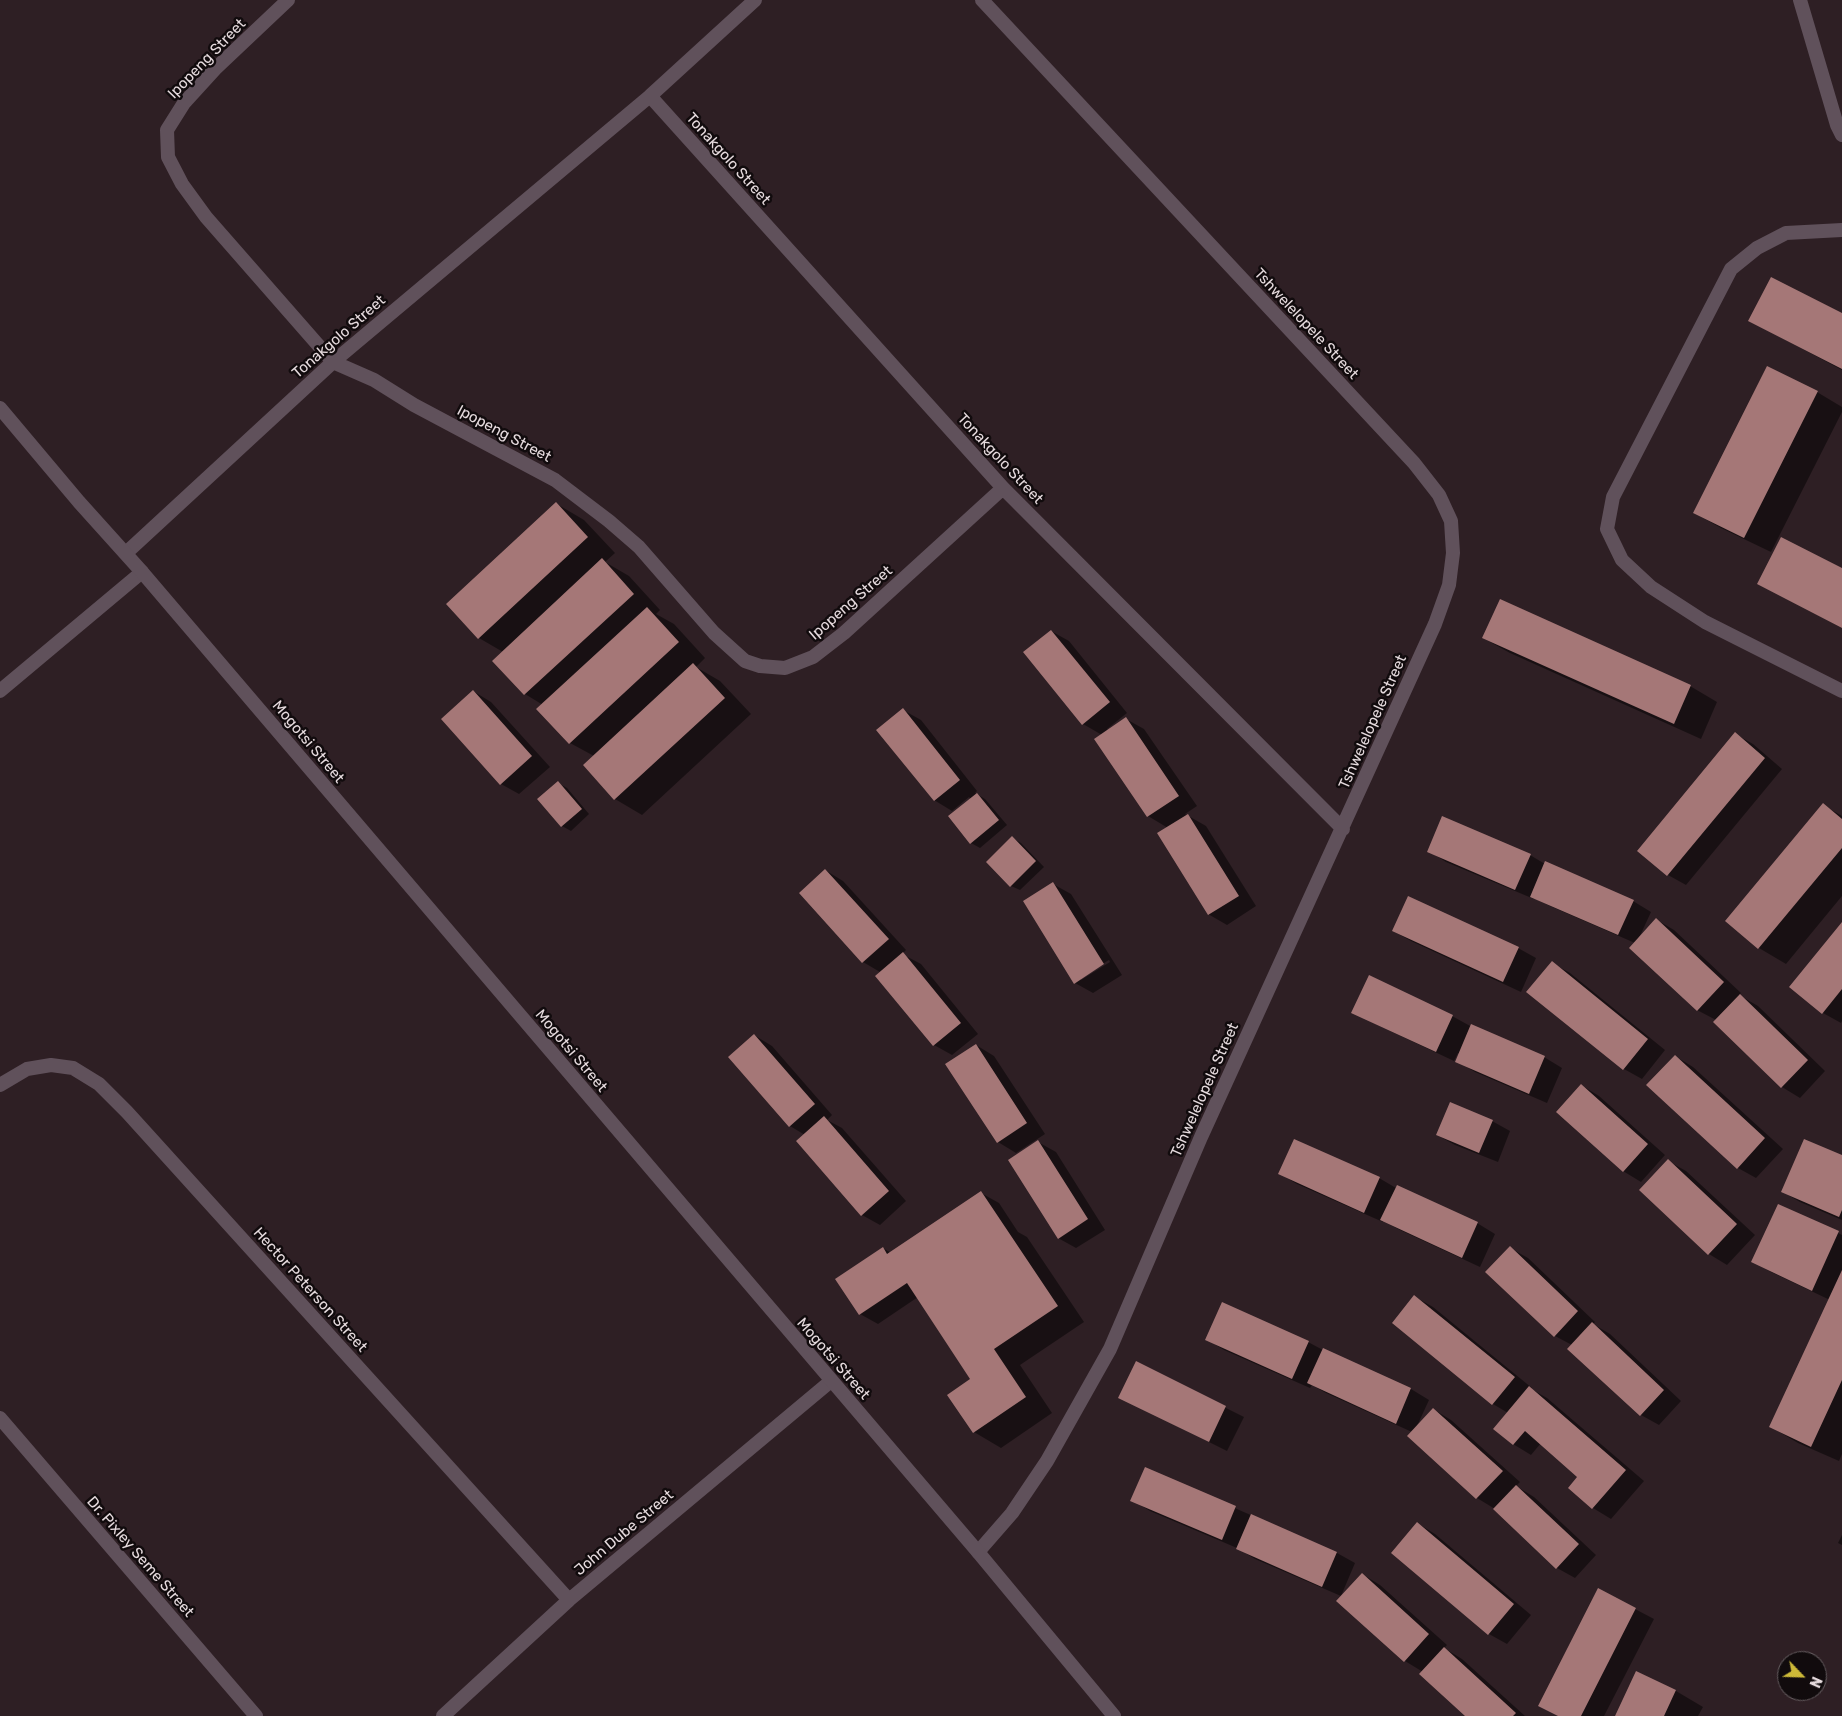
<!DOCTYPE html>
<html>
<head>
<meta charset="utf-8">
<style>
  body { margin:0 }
  #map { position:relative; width:1842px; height:1716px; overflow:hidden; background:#2e1f24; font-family:Rubik,sans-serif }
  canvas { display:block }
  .north { position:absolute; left:1777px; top:1651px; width:50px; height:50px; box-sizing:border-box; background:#110b0d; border:1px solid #665e61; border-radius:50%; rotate:114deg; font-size:14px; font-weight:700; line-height:20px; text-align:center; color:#e6dbde }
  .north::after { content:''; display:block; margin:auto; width:18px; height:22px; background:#cdb938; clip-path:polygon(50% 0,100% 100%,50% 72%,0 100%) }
</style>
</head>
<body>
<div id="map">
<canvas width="1842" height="1716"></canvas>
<div class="north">N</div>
</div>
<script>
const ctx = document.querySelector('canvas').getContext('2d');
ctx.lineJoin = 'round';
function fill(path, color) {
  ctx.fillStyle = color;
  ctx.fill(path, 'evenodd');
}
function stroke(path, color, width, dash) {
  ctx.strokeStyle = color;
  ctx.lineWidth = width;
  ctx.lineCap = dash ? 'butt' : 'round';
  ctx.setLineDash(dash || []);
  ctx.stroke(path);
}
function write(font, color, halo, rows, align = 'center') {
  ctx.font = font + ' Rubik,sans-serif';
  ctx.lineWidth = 5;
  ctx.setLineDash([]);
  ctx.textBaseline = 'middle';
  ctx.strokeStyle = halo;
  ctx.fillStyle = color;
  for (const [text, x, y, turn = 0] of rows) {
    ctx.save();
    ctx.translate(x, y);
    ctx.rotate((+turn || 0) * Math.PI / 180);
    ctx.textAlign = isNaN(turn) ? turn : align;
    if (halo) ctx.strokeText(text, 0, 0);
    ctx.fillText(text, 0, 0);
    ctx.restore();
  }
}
fill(new Path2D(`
  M 1842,314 L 1842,370 L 1750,321 Z
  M 1817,392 L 1842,407 L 1842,412 L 1771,552 L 1721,528 L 1694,513 Z
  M 557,504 L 584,520 L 615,553 L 605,562 L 629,576 L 660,610 L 656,614 L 674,624 L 705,658 L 696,667 L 720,681 L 751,714 L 642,815 L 615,799 L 584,765 L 594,756 L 570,743 L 543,705 L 525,694 L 494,661 L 503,652 L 479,638 Z
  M 1842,569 L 1842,628 L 1759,584 Z
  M 1051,631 L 1069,641 L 1127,713 L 1107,729 L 1109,731 L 1126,719 L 1144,729 L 1197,806 L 1185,814 L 1206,826 L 1256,906 L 1227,925 L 1208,914 L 1168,828 L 1148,816 L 1102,735 L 1083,724 Z
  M 1483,638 L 1690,686 L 1717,702 L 1701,739 L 1510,653 Z
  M 473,691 L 491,702 L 550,767 L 519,794 L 501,784 L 443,719 Z
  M 903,710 L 921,720 L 977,791 L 975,793 L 985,799 L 1007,825 L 980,848 L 971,843 L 971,799 L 969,797 L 952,811 L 934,800 Z
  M 1735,734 L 1753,744 L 1782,769 L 1686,885 L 1668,875 Z
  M 558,783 L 567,788 L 589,814 L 571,831 L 562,826 Z
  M 1823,805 L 1842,816 L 1842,896 L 1786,964 L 1759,948 L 1727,921 Z
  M 1012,838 L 1021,843 L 1044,867 L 1020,890 L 1011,886 Z
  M 1429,851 L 1530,855 L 1545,864 L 1633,901 L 1651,912 L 1639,938 L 1657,920 L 1674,930 L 1741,993 L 1739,995 L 1758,1006 L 1825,1071 L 1800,1098 L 1782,1087 L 1715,1022 L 1716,1020 L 1697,1010 L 1635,943 L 1550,906 L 1534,898 L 1534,899 L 1446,862 Z
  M 825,870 L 843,881 L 906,950 L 902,954 L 921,964 L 978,1034 L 952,1055 L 934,1045 L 880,972 L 863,962 L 800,893 Z
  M 1053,884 L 1071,894 L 1122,975 L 1093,993 L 1075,983 ZM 1109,960 L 1110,962 L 1081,980 L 1081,977 Z
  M 1842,923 L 1842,1021 L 1841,1023 L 1823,1013 Z
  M 1393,931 L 1518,948 L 1536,958 L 1521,992 L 1411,941 Z
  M 1552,963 L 1570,973 L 1665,1050 L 1642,1079 L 1624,1069 Z
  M 1353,1012 L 1452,1016 L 1472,1027 L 1544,1057 L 1562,1068 L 1547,1103 L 1475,1072 L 1457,1061 L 1460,1054 L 1458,1053 L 1454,1061 L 1371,1022 Z
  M 754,1035 L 772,1046 L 832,1115 L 827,1120 L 842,1128 L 906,1201 L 880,1225 L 862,1215 L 805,1135 L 790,1126 L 730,1057 Z
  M 976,1045 L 994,1056 L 1045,1134 L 1016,1153 L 998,1142 L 947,1065 Z
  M 1675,1056 L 1693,1067 L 1783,1149 L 1756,1178 L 1738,1168 Z
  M 1581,1085 L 1599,1096 L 1665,1155 L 1641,1182 L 1623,1171 Z
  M 1492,1121 L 1510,1131 L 1498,1162 L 1455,1145 L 1437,1135 Z
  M 1294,1140 L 1379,1178 L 1396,1188 L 1477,1223 L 1495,1234 L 1480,1267 L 1400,1230 L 1383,1221 L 1383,1222 L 1297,1184 L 1280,1174 Z
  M 1038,1142 L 1056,1152 L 1105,1230 L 1076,1248 L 1058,1238 Z
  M 1842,1156 L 1842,1220 L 1800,1202 L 1783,1192 Z
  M 1668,1161 L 1686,1171 L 1755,1235 L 1727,1265 L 1709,1254 L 1640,1190 Z
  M 981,1193 L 999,1203 L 1018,1232 L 1027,1237 L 1084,1322 L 1020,1365 L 1052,1413 L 1001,1448 L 974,1432 L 972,1379 L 918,1297 L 878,1324 L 860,1314 L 883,1248 L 891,1253 Z
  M 1838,1233 L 1842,1235 L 1842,1454 L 1839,1461 L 1798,1443 L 1771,1427 L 1830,1300 L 1771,1272 L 1753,1262 Z
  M 1510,1248 L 1528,1258 L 1595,1322 L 1593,1324 L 1610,1334 L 1681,1401 L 1659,1425 L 1641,1415 L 1569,1349 L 1572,1345 L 1555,1336 Z
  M 1415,1297 L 1433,1307 L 1532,1388 L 1531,1389 L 1547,1398 L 1644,1481 L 1611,1519 L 1593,1508 L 1570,1488 L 1579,1477 L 1541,1443 L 1531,1455 L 1513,1444 L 1508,1413 L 1493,1404 L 1393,1323 Z
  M 1206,1339 L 1308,1342 L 1323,1350 L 1411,1389 L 1429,1400 L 1417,1426 L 1433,1409 L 1451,1420 L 1520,1482 L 1516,1486 L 1534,1497 L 1596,1555 L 1575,1578 L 1557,1568 L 1495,1509 L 1477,1498 L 1409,1436 L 1412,1432 L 1326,1393 L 1312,1385 L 1310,1388 L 1224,1350 Z
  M 1136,1363 L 1244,1417 L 1227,1451 L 1119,1397 Z
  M 1146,1469 L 1337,1553 L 1355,1563 L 1341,1596 L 1255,1559 L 1237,1548 L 1150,1511 L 1132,1500 Z
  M 1417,1523 L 1435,1534 L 1531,1615 L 1507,1644 L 1489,1634 Z
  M 1842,1535 L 1842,1545 L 1838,1543 Z
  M 1362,1574 L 1380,1585 L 1447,1645 L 1444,1648 L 1462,1659 L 1525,1716 L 1467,1716 L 1423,1672 L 1405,1661 Z
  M 1599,1590 L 1654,1619 L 1604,1716 L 1558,1716 Z
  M 1637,1673 L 1676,1691 L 1703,1707 L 1698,1716 L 1617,1716 Z`), '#0007');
fill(new Path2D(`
  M 1771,277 L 1842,313 L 1842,369 L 1748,321 Z
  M 1767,366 L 1818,391 L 1744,538 L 1693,513 Z
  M 556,502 L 588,537 L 478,639 L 446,604 Z
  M 1781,537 L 1842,568 L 1842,628 L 1757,584 Z
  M 602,558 L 634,594 L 524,695 L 492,661 Z
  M 1500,599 L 1691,685 L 1674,724 L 1482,638 Z
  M 647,607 L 679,642 L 569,744 L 536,709 Z
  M 1051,630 L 1110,702 L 1082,725 L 1023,652 Z
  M 693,663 L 725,698 L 614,800 L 583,765 Z
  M 473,690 L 532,756 L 500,785 L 441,719 Z
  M 903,708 L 960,780 L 934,801 L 876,730 Z
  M 1126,717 L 1179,796 L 1147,817 L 1094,739 Z
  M 1735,732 L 1765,758 L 1667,876 L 1637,851 Z
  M 558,781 L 582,809 L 561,827 L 537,799 Z
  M 977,793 L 999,820 L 970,844 L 948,816 Z
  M 1823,803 L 1842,819 L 1842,848 L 1758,949 L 1725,921 Z
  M 1188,814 L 1239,896 L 1208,915 L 1157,833 Z
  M 1442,816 L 1531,854 L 1515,890 L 1427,852 Z
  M 1012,836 L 1036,861 L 1010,887 L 986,862 Z
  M 1545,861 L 1634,900 L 1618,935 L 1530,897 Z
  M 825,869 L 889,939 L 862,963 L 799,893 Z
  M 1053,882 L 1104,964 L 1074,984 L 1023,901 Z
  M 1408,896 L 1519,947 L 1503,982 L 1392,931 Z
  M 1656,918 L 1724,982 L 1697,1011 L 1629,948 Z
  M 1842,922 L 1842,989 L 1822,1014 L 1789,987 Z
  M 903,952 L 961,1023 L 933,1046 L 875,976 Z
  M 1552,961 L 1648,1039 L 1623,1070 L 1526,992 Z
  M 1369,975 L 1453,1015 L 1436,1052 L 1351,1013 Z
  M 1740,994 L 1808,1060 L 1781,1088 L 1713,1022 Z
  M 1471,1024 L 1545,1056 L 1529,1094 L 1455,1062 Z
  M 754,1034 L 815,1104 L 789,1127 L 728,1057 Z
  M 976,1044 L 1027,1123 L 997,1143 L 945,1064 Z
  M 1675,1055 L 1765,1138 L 1737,1169 L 1646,1085 Z
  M 1581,1084 L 1648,1144 L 1623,1172 L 1556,1112 Z
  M 1450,1102 L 1493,1120 L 1479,1153 L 1436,1135 Z
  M 824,1116 L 889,1191 L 861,1216 L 796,1141 Z
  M 1294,1139 L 1380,1177 L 1364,1213 L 1278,1174 Z
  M 1804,1139 L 1842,1155 L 1842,1210 L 1839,1217 L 1781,1192 Z
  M 1038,1140 L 1088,1219 L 1058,1239 L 1008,1160 Z
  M 1668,1159 L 1737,1224 L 1708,1255 L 1639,1190 Z
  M 1397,1185 L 1478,1222 L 1462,1258 L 1380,1220 Z
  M 981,1191 L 1058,1306 L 994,1349 L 1026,1397 L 973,1433 L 947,1395 L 970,1379 L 907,1283 L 859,1315 L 835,1279 L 883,1247 L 887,1254 Z
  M 1778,1204 L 1839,1231 L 1812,1291 L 1751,1262 Z
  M 1510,1246 L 1578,1311 L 1554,1337 L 1485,1272 Z
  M 1842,1270 L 1842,1380 L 1811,1447 L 1769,1427 Z
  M 1414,1295 L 1515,1377 L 1492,1405 L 1392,1323 Z
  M 1222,1302 L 1309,1341 L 1292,1379 L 1205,1340 Z
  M 1592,1322 L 1664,1390 L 1640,1416 L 1567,1349 Z
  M 1323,1348 L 1411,1388 L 1396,1424 L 1307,1383 Z
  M 1136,1361 L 1226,1406 L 1209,1442 L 1118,1398 Z
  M 1529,1386 L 1626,1470 L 1592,1509 L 1568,1488 L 1577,1477 L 1525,1431 L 1513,1445 L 1493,1429 Z
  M 1433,1408 L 1503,1471 L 1476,1499 L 1407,1436 Z
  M 1145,1467 L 1236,1506 L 1222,1540 L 1130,1501 Z
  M 1516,1485 L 1579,1544 L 1556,1569 L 1493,1509 Z
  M 1251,1514 L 1337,1552 L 1322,1587 L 1236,1549 Z
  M 1417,1522 L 1514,1604 L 1488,1635 L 1391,1553 Z
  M 1362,1573 L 1429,1634 L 1404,1662 L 1336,1601 Z
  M 1598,1588 L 1636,1608 L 1581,1716 L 1558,1716 L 1538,1706 Z
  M 1444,1647 L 1516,1713 L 1513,1716 L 1465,1716 L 1419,1674 Z
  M 1636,1671 L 1676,1690 L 1664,1716 L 1615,1716 Z`), '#a57777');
stroke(new Path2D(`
  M 1842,230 L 1786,233 L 1757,248 L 1731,269 L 1613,497 L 1607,529 L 1622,560 L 1651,587 L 1705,622 L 1842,691`), '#60515b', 14);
stroke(new Path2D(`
  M 288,0 L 215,69 L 184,103 L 167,130 L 168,157 L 182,184 L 206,217 L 333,362 L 374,380 L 414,405 L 555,480 L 609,521 L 639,547 L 714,633 L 745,661 L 760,666 L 785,668 L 813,657 L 844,633 L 1003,488
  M 1800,0 L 1837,125 L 1842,135
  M 650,96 L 1003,488 L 1343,829
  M 126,553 L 333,362 L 650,96 L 755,0
  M 0,691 L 142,572
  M 0,1085 L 27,1069 L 51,1065 L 73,1068 L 99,1084 L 127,1112 L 569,1600
  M 0,1418 L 256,1716
  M 978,1552 L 1012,1513 L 1047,1461 L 1110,1349 L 1201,1137 L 1435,624 L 1449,585 L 1453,553 L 1451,521 L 1439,495 L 1414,463 L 982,0
  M 443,1716 L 569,1600 L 831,1381`), '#60515b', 14);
stroke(new Path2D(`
  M 0,408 L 79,502 L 142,572 L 978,1552 L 1114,1716`), '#60515b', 14);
write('15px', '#e6dbde', '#110b0d', [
  ["Ipopeng Street",207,59,-46],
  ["Tonakgolo Street",728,159,48],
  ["Tshwelelopele Street",1306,324,47],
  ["Tonakgolo Street",339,337,-41],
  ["Ipopeng Street",504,434,28],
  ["Tonakgolo Street",1000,459,47],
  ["Ipopeng Street",851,603,-41],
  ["Tshwelelopele Street",1373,722,-66],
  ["Mogotsi Street",308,742,50],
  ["Mogotsi Street",571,1051,50],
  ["Tshwelelopele Street",1205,1090,-66],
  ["Hector Peterson Street",310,1290,48],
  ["Mogotsi Street",833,1359,49],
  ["John Dube Street",624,1533,-40],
  ["Dr. Pixley Seme Street",140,1557,49]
]);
</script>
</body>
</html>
